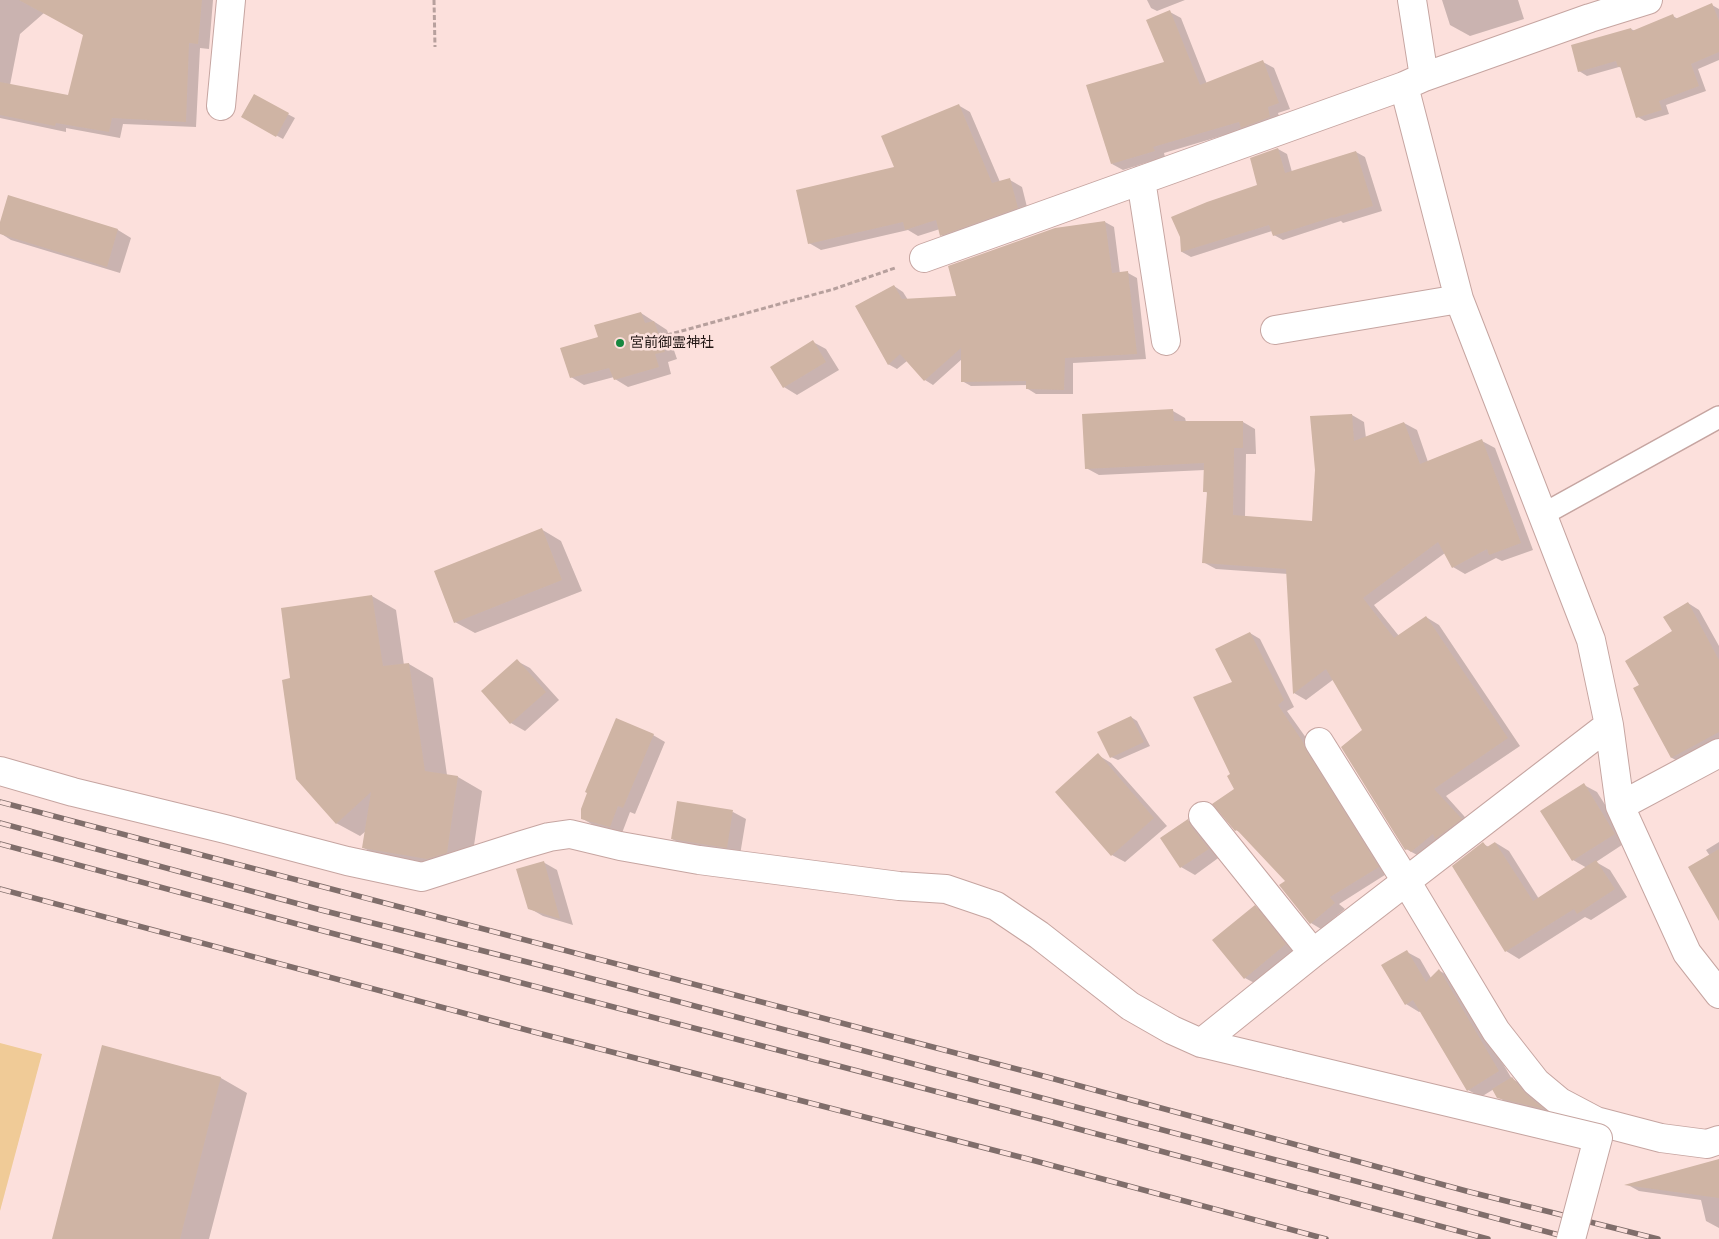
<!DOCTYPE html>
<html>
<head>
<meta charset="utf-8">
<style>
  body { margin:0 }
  canvas { display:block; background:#fce0dc }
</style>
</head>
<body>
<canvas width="1719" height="1239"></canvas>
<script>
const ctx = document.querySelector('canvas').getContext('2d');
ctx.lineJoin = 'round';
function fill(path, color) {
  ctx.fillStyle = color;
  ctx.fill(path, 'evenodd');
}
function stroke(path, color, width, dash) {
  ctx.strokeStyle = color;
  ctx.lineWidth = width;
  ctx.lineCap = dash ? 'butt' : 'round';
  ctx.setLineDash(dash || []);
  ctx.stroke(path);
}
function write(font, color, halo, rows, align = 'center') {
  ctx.font = font + ' "Roboto Condensed","Noto Sans JP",sans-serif';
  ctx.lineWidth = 5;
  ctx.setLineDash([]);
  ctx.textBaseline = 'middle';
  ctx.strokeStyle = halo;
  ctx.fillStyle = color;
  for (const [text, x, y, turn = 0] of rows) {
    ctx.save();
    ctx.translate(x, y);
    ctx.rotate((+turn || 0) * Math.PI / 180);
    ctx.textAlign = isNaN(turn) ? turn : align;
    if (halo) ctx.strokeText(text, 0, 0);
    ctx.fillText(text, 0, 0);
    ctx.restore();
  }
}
fill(new Path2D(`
  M 0,1043 L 42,1054 L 0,1211 Z`), '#f0cb97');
fill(new Path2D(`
  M 0,0 L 213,0 L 209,49 L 200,48 L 196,127 L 123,124 L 120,138 L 66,128 L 66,132 L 0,118 ZM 44,13 L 85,35 L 69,97 L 10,85 L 20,34 Z
  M 1147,0 L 1185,0 L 1157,11 L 1151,8 Z
  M 1442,0 L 1518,0 L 1524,19 L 1470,36 L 1450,25 Z
  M 1712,5 L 1719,9 L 1719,60 L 1698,69 L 1706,91 L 1666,105 L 1669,114 L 1645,121 L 1638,117 L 1622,68 L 1619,67 L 1587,76 L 1579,71 L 1631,29 L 1635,31 L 1673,16 L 1678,19 Z
  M 1170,12 L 1181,18 L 1207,84 L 1263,62 L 1274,68 L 1290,109 L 1278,113 L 1281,123 L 1245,129 L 1164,153 L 1165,157 L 1123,170 L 1112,164 L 1166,62 Z
  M 254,96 L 295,118 L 283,139 L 242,117 Z
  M 958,105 L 970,112 L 1000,182 L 1010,180 L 1022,187 L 1029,215 L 953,242 L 941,235 L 940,229 L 918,236 L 908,230 L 821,250 L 809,243 L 896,168 Z
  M 1278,149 L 1287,154 L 1292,172 L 1356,152 L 1365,157 L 1382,211 L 1343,223 L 1341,221 L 1283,240 L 1274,235 L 1272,231 L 1191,257 L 1182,252 L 1181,237 L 1259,186 Z
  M 9,197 L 118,230 L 131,238 L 120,273 L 11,240 L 0,233 L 0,226 Z
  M 1105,222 L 1114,227 L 1120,274 L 1128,273 L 1137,278 L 1146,359 L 1073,363 L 1073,394 L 1036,394 L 1028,389 L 1028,385 L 971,386 L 962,381 L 962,359 L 933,385 L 925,380 L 907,361 L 897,369 L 888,364 L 894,286 L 903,292 L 908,300 L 958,297 Z
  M 641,313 L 667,330 L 677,359 L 668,362 L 671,374 L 628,387 L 615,379 L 614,377 L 584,385 L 571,377 L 600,338 Z
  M 813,342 L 826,349 L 839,370 L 797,395 L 784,387 Z
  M 1173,411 L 1185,418 L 1186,422 L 1243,422 L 1255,429 L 1256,454 L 1246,454 L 1245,517 L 1314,522 L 1352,415 L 1364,422 L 1366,438 L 1404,423 L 1417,430 L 1428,462 L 1482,441 L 1495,448 L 1533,550 L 1502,561 L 1496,558 L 1465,574 L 1453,567 L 1445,553 L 1374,605 L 1399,636 L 1426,617 L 1439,625 L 1520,746 L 1446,796 L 1473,826 L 1419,856 L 1406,849 L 1363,730 L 1334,679 L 1306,700 L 1294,693 L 1288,574 L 1216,569 L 1203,562 L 1208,493 L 1204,491 L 1205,470 L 1099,475 L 1086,468 Z
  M 541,529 L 561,541 L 582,591 L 475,633 L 455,622 Z
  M 372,596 L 396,610 L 404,665 L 409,664 L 433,678 L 447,775 L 458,777 L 482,791 L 471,866 L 388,862 L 364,848 L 366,831 L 360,836 L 336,823 L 292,680 Z
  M 1688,603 L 1699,610 L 1719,646 L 1719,742 L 1684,764 L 1672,758 L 1635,688 L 1641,685 L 1673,632 Z
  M 1250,633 L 1260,639 L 1294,707 L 1287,711 L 1314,749 L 1388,873 L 1339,904 L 1345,909 L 1321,929 L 1311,923 L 1286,881 L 1243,834 L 1236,830 L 1236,789 L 1232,775 L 1233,683 Z
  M 517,661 L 530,668 L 559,700 L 525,731 L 511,723 L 483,692 Z
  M 1131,717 L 1137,721 L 1150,746 L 1118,760 L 1111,757 Z
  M 653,735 L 665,742 L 635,814 L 630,812 L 622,833 L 595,826 L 583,819 Z
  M 1098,755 L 1111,763 L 1167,826 L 1125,862 L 1112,855 Z
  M 1584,785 L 1597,792 L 1628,841 L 1596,862 L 1610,870 L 1627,897 L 1591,920 L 1585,917 L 1519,959 L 1506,951 L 1483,844 L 1489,847 L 1496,843 L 1509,851 L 1539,899 L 1587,868 L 1573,860 Z
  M 733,812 L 746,819 L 740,855 L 686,846 L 672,839 Z
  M 1188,821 L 1201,828 L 1221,856 L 1195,875 L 1181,867 L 1162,838 Z
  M 1719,842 L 1719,919 L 1710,856 L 1706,850 Z
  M 543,862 L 557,870 L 573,925 L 543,916 L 529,908 Z
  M 1255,907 L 1268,914 L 1298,952 L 1258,985 L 1245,978 Z
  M 1407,952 L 1420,959 L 1431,978 L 1440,971 L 1452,978 L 1512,1079 L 1526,1086 L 1539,1103 L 1553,1115 L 1511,1105 L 1498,1097 L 1494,1089 L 1481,1097 L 1468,1090 L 1421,1011 L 1419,1012 L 1406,1004 Z
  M 103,1047 L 221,1078 L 247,1093 L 209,1239 L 53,1239 Z
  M 1719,1161 L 1719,1228 L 1706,1221 L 1701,1200 L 1639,1191 L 1628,1185 Z`), '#0003');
fill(new Path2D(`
  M 19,0 L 202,0 L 198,44 L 189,43 L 186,122 L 112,118 L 109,132 L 56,123 L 55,126 L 0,115 L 0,82 L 68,95 L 83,35 Z
  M 1712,3 L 1719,21 L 1719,52 L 1691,64 L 1699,86 L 1659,101 L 1662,110 L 1636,118 L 1620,66 L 1618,67 L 1616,61 L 1578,72 L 1571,45 L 1631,28 L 1632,31 L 1673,14 L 1675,19 Z
  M 1170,10 L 1200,85 L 1263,60 L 1279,103 L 1268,107 L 1270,117 L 1241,128 L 1239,122 L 1153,147 L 1155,151 L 1111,164 L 1086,85 L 1164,62 L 1146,20 Z
  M 254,94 L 289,113 L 276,137 L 241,117 Z
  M 959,104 L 992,183 L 1010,178 L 1018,208 L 940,236 L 936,220 L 905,230 L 903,222 L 808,244 L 796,190 L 894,167 L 881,136 Z
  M 1278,148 L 1285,173 L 1356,151 L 1373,206 L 1333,218 L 1333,217 L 1273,236 L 1269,225 L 1181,252 L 1180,237 L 1171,217 L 1207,202 L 1257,185 L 1250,158 Z
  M 8,195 L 118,229 L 107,267 L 0,234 L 0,222 Z
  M 1105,221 L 1112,273 L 1128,271 L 1137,354 L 1065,358 L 1064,390 L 1026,389 L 1026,381 L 961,382 L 961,348 L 924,381 L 900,354 L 888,365 L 855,306 L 894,285 L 902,299 L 956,296 L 948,266 L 1055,228 Z
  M 641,312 L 645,323 L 654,321 L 665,352 L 655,354 L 659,367 L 614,380 L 609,368 L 570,378 L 560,348 L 598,337 L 594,325 Z
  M 813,340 L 826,362 L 783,388 L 770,367 Z
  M 1173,409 L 1174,421 L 1243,421 L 1243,448 L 1234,448 L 1233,515 L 1312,521 L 1315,470 L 1310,416 L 1352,414 L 1354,441 L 1404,422 L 1420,464 L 1482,439 L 1521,543 L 1489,555 L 1487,549 L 1452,568 L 1438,542 L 1363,598 L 1394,638 L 1426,616 L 1508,738 L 1434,789 L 1462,819 L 1435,839 L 1433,834 L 1411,852 L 1408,849 L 1405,850 L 1341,747 L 1362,730 L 1326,669 L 1293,694 L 1286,569 L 1202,563 L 1207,492 L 1203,492 L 1204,463 L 1085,469 L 1082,414 Z
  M 542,528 L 562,580 L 454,623 L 434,571 Z
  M 372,595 L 383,666 L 409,663 L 425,771 L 458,776 L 447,853 L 427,859 L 362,848 L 371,792 L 336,824 L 296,779 L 282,680 L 290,678 L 281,608 Z
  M 1688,602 L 1719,660 L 1719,732 L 1671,758 L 1633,688 L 1639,685 L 1625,661 L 1672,631 L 1663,617 Z
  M 1250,632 L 1284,700 L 1278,705 L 1303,742 L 1306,750 L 1379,867 L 1330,897 L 1335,903 L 1310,924 L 1279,885 L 1285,881 L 1237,830 L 1235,831 L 1212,804 L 1234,789 L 1227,776 L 1230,774 L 1193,697 L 1232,682 L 1215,649 Z
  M 517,659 L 546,692 L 510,724 L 481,691 Z
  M 1131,716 L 1144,742 L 1110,758 L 1097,732 Z
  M 616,718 L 654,734 L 623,808 L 618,806 L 610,827 L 581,819 L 581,809 L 587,793 L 585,792 Z
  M 1098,753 L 1154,818 L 1111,856 L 1055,792 Z
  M 1584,783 L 1615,834 L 1572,861 L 1540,811 Z
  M 677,801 L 733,810 L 727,848 L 671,839 Z
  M 1188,819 L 1191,826 L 1209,849 L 1180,868 L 1160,838 Z
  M 1483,842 L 1487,847 L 1495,842 L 1533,901 L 1596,860 L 1615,889 L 1577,914 L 1574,909 L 1505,952 L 1452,866 Z
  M 1719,849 L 1719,921 L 1688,867 Z
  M 544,861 L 560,919 L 528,909 L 516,869 Z
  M 1255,905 L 1286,944 L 1244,979 L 1212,940 Z
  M 1407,950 L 1426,982 L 1439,969 L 1499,1071 L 1467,1091 L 1413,1000 L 1405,1005 L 1381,965 Z
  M 102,1045 L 221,1077 L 180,1239 L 52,1239 Z
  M 1512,1077 L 1526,1094 L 1544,1109 L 1497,1098 L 1492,1089 Z
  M 1719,1159 L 1719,1198 L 1624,1185 Z`), '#cfb4a4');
const pedestrian = new Path2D(`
  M 1542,515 L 1719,417`);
const minor = new Path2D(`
  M 1412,0 L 1424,77
  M 1404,86 L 1459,299 L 1591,640 L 1609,725 L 1620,806 L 1687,953 L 1719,994
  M 221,106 L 231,0
  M 1141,180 L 1166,341
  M 924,258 L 1404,86 L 1424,77 L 1590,18 L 1648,0
  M 1275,330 L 1459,299
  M 1319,742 L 1406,881 L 1496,1031 L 1536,1082 L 1560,1102 L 1596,1121 L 1661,1138 L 1707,1144 L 1719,1140
  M 0,771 L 73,792 L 225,829 L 347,861 L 422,877 L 522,845 L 549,837 L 570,834 L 620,846 L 699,860 L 899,886 L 946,889 L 996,906 L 1039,935 L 1130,1006 L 1172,1030 L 1201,1043 L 1289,1064
  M 1620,806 L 1719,753
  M 1203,816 L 1313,953
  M 1201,1043 L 1313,953 L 1609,725`);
stroke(pedestrian, '#c6a5a1', 24);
stroke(minor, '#c6a5a1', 30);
stroke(new Path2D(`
  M 434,0 L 435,47
  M 667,335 L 834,289 L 895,268`), '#b7a09d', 3, [5, 2.5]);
stroke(pedestrian, '#fff', 21);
stroke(minor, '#fff', 28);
const rail = new Path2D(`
  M 0,802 L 1047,1077 L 1470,1192 L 1658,1239
  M 0,823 L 321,910 L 559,970 L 1574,1239
  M 0,844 L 312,928 L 1041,1119 L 1488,1239
  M 0,889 L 538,1033 L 1028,1159 L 1326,1239`);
stroke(rail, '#806e6b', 5.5);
stroke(rail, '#fce0dc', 4, [11]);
const minorBridge = new Path2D(`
  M 1289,1064 L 1598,1138 L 1571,1239`);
stroke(minorBridge, '#c6a5a1', 30, []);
stroke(minorBridge, '#fff', 28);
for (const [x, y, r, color] of [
  [620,343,5,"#188840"]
]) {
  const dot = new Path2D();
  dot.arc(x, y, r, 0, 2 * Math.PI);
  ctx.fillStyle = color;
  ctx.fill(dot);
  stroke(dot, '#fce0dc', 2);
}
write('14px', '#1f1412', '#fce0dc', [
  ["宮前御霊神社",630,343]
], 'left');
</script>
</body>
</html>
